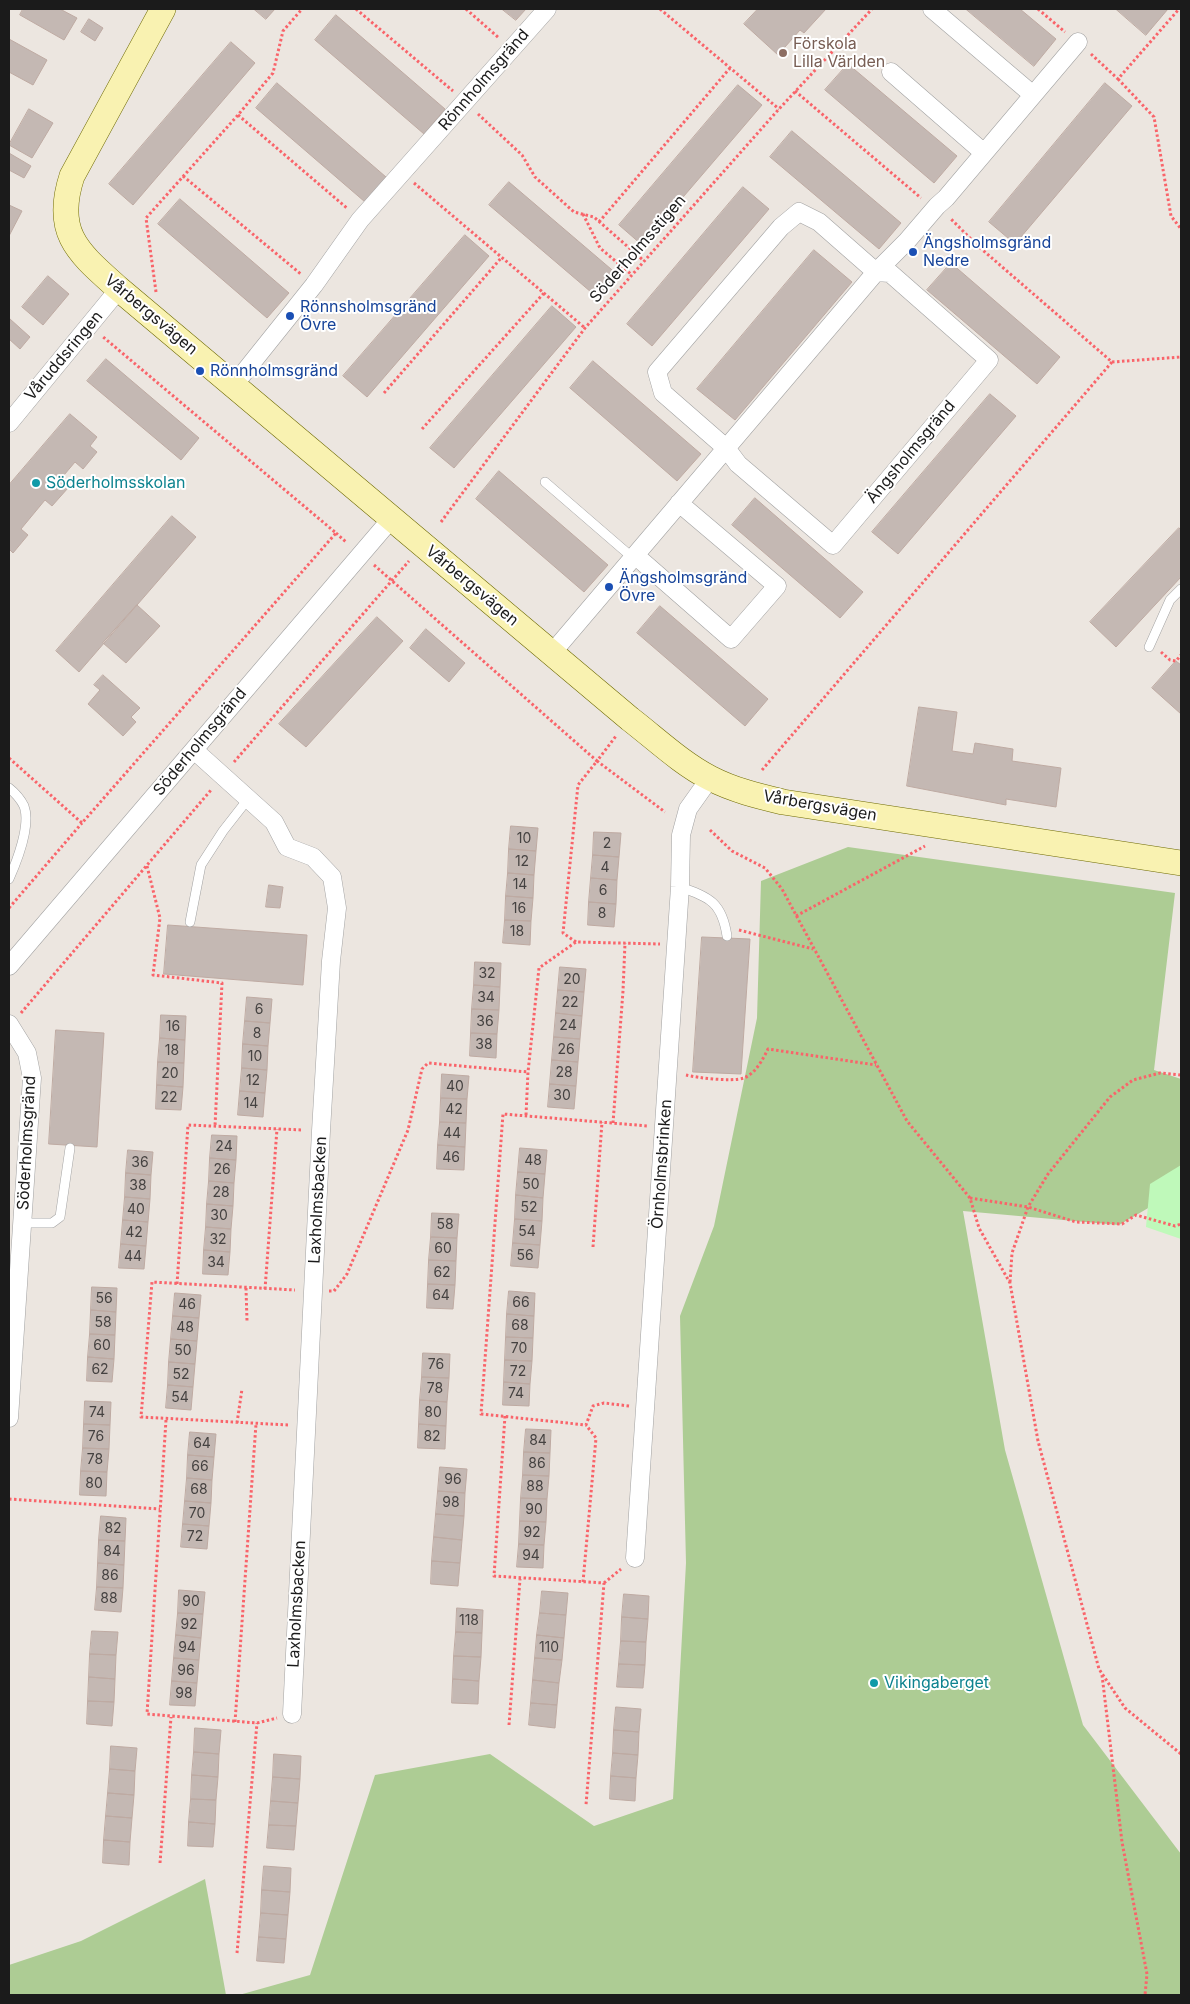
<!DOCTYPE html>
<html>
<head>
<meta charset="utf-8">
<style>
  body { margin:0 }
  #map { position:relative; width:1190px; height:2004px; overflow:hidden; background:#ece6e0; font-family:Inter,sans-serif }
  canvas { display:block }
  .frame { position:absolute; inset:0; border:10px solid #1b1b1b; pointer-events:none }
</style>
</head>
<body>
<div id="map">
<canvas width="1190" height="2004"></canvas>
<div class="frame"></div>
</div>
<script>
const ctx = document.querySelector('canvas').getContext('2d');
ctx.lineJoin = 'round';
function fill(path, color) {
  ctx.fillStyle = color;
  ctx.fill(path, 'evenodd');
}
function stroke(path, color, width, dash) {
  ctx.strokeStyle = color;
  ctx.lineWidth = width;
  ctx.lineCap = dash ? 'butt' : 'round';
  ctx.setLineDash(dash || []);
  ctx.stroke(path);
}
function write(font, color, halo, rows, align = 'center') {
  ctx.font = font + ' Inter,sans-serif';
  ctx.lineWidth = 4;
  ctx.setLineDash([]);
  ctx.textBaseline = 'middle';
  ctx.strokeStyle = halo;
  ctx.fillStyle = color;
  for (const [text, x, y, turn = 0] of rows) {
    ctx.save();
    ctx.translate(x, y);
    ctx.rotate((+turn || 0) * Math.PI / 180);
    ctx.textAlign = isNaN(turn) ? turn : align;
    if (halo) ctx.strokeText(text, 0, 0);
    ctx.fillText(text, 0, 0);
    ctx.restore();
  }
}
fill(new Path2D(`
  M 848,847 L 1175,893 L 1154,1070 L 1181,1079 L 1181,1189 L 1119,1225 L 963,1211 L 1005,1450 L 1083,1725 L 1181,1854 L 1181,1995 L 239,1995 L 310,1975 L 375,1775 L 490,1754 L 594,1826 L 673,1799 L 686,1563 L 680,1316 L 714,1226 L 757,1018 L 761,881 Z
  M 205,1879 L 226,1995 L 9,1995 L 9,1965 L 81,1941 Z`), '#adcc94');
fill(new Path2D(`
  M 1181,1165 L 1181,1239 L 1146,1227 L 1150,1184 Z`), '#bff9ba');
const building = new Path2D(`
  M 23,9 L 60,9 L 77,18 L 64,40 L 20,15 Z
  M 254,9 L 275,9 L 266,19 Z
  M 502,9 L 526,9 L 516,20 Z
  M 758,9 L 826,9 L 804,33 L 800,30 L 778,55 L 744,24 Z
  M 966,9 L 1020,9 L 1056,39 L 1034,66 Z
  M 1116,9 L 1168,9 L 1146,35 Z
  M 336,15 L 445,109 L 424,134 L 315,40 Z
  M 89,19 L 103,28 L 95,41 L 81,32 Z
  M 9,39 L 47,60 L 33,85 L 9,72 Z
  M 231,42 L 255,63 L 133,205 L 109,184 Z
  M 848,64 L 957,156 L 934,183 L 825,90 Z
  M 277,83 L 386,177 L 365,202 L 256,108 Z
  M 1105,83 L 1132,106 L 1015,244 L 989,222 Z
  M 738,85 L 762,105 L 642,245 L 619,225 Z
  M 29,109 L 53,123 L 32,158 L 9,145 Z
  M 792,131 L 901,223 L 879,249 L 770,157 Z
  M 9,153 L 31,166 L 24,178 L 9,170 Z
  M 509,182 L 618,275 L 598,298 L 489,205 Z
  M 743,187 L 769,209 L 652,346 L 627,324 Z
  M 180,199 L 289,293 L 267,318 L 158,224 Z
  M 9,205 L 22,211 L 9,236 Z
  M 465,235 L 489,256 L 367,397 L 343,376 Z
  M 814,250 L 852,282 L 735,420 L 697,389 Z
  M 951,263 L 1060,357 L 1037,384 L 927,290 Z
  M 48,276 L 69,294 L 43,325 L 22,307 Z
  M 552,306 L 576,327 L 454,468 L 430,448 Z
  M 10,319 L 30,337 L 20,349 L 9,339 Z
  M 106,359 L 199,438 L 181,460 L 87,381 Z
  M 593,361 L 701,454 L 677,481 L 570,388 Z
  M 990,394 L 1016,416 L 898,554 L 872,532 Z
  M 70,414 L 97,437 L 90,446 L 97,452 L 83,469 L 75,462 L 59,481 L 68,488 L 52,506 L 45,500 L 21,529 L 28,535 L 13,553 L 9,549 L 9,485 Z
  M 499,471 L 608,565 L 584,592 L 476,499 Z
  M 755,498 L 863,592 L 840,618 L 732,525 Z
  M 172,516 L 196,537 L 79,672 L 56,651 Z
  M 1179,528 L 1181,530 L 1181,577 L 1116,647 L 1090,622 Z
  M 137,605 L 160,626 L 126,663 L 103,643 Z
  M 660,606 L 768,699 L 745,726 L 637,633 Z
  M 377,617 L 403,641 L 306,747 L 279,724 Z
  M 426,629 L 465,663 L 449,682 L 410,648 Z
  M 1176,661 L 1181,665 L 1181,714 L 1152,688 Z
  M 103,675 L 140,708 L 131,717 L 136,722 L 123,736 L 88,704 L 100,690 L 94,685 Z
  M 919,707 L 957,712 L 952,751 L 973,754 L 975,743 L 1013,749 L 1012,761 L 1061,768 L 1056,807 L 1006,799 L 1006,805 L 907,786 Z
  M 511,826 L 538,828 L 536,851 L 509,849 Z
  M 594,832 L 621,833 L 619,857 L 593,855 Z
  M 509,849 L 536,851 L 534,875 L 508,873 Z
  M 593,855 L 619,857 L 617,880 L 591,878 Z
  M 508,873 L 534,875 L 533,898 L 506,896 Z
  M 591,878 L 617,880 L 616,904 L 589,902 Z
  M 269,885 L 283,887 L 280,908 L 266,907 Z
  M 506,896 L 533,898 L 531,921 L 505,920 Z
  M 589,902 L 616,904 L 614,927 L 588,925 Z
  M 505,920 L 531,921 L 530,945 L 503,943 Z
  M 168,925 L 307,935 L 303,985 L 164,974 Z
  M 702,937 L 750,939 L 741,1074 L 693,1072 Z
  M 475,962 L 501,963 L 500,987 L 474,985 Z
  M 560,967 L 586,969 L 584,992 L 558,990 Z
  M 474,985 L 500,987 L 499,1010 L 472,1009 Z
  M 558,990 L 584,992 L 582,1016 L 556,1013 Z
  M 247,997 L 272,999 L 270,1023 L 245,1021 Z
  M 472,1009 L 499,1010 L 497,1034 L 471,1033 Z
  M 556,1013 L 582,1016 L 580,1039 L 554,1037 Z
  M 161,1015 L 186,1016 L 185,1040 L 160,1038 Z
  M 245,1021 L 270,1023 L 268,1046 L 243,1044 Z
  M 56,1030 L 104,1033 L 97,1147 L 49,1144 Z
  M 471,1033 L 497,1034 L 496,1058 L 470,1056 Z
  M 554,1037 L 580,1039 L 578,1062 L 552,1060 Z
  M 160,1038 L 185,1040 L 184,1063 L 158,1062 Z
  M 243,1044 L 268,1046 L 267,1070 L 242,1068 Z
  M 552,1060 L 578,1062 L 576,1086 L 550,1084 Z
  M 158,1062 L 184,1063 L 183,1087 L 157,1085 Z
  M 242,1068 L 267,1070 L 265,1093 L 240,1091 Z
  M 442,1074 L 469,1076 L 467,1099 L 441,1098 Z
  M 550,1084 L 576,1086 L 574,1109 L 548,1107 Z
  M 157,1085 L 183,1087 L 181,1110 L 156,1109 Z
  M 240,1091 L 265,1093 L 263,1117 L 238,1115 Z
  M 441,1098 L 467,1099 L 466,1123 L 440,1122 Z
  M 440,1122 L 466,1123 L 465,1147 L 438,1145 Z
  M 212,1135 L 237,1136 L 236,1160 L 210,1158 Z
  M 438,1145 L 465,1147 L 464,1170 L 437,1169 Z
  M 520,1148 L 547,1150 L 545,1174 L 518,1172 Z
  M 128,1150 L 153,1152 L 151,1175 L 126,1173 Z
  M 210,1158 L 236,1160 L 234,1183 L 209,1181 Z
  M 518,1172 L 545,1174 L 543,1198 L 516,1195 Z
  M 126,1173 L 151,1175 L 150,1199 L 125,1197 Z
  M 209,1181 L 234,1183 L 233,1206 L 207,1204 Z
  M 516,1195 L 543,1198 L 542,1221 L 515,1219 Z
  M 125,1197 L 150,1199 L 148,1222 L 123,1220 Z
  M 207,1204 L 233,1206 L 231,1229 L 206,1227 Z
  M 432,1213 L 459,1214 L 457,1238 L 431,1237 Z
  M 515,1219 L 542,1221 L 540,1245 L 513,1243 Z
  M 123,1220 L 148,1222 L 146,1246 L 121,1244 Z
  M 206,1227 L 231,1229 L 230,1252 L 204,1250 Z
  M 431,1237 L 457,1238 L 456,1261 L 429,1260 Z
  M 513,1243 L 540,1245 L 538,1268 L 511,1266 Z
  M 121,1244 L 146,1246 L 144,1269 L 119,1268 Z
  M 204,1250 L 230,1252 L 228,1275 L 203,1274 Z
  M 429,1260 L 456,1261 L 455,1285 L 428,1284 Z
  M 428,1284 L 455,1285 L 453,1309 L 427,1308 Z
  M 92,1287 L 117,1288 L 116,1312 L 91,1310 Z
  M 509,1291 L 535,1293 L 534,1316 L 507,1314 Z
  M 175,1293 L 201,1295 L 199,1318 L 173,1316 Z
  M 91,1310 L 116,1312 L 115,1335 L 90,1334 Z
  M 507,1314 L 534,1316 L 533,1338 L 506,1337 Z
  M 173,1316 L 199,1318 L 197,1341 L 171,1339 Z
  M 90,1334 L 115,1335 L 114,1359 L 88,1357 Z
  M 506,1337 L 533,1338 L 532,1361 L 505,1360 Z
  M 171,1339 L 197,1341 L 195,1364 L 169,1362 Z
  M 423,1353 L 450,1354 L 449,1378 L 422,1377 Z
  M 88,1357 L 114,1359 L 112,1382 L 87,1381 Z
  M 505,1360 L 532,1361 L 530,1384 L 504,1382 Z
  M 169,1362 L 195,1364 L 193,1387 L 168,1385 Z
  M 422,1377 L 449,1378 L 447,1402 L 420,1400 Z
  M 504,1382 L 530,1384 L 529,1406 L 503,1405 Z
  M 168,1385 L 193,1387 L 191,1410 L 166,1408 Z
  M 420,1400 L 447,1402 L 446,1426 L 419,1424 Z
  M 85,1401 L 111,1402 L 110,1425 L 84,1424 Z
  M 84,1424 L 110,1425 L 109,1449 L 83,1448 Z
  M 419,1424 L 446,1426 L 445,1449 L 418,1448 Z
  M 526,1429 L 551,1430 L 550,1453 L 524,1452 Z
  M 190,1432 L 216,1434 L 214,1457 L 188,1455 Z
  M 83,1448 L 109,1449 L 107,1472 L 81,1471 Z
  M 524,1452 L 550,1453 L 549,1476 L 523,1475 Z
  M 188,1455 L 214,1457 L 212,1480 L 187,1478 Z
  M 440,1467 L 467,1469 L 465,1493 L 438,1491 Z
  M 81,1471 L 107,1472 L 106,1496 L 80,1495 Z
  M 523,1475 L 549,1476 L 547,1499 L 521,1498 Z
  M 187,1478 L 212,1480 L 211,1503 L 185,1501 Z
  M 438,1491 L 465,1493 L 464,1516 L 436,1514 Z
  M 521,1498 L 547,1499 L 546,1522 L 520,1521 Z
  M 185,1501 L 211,1503 L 209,1526 L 183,1524 Z
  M 436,1514 L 464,1516 L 462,1540 L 434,1537 Z
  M 101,1516 L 126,1518 L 125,1541 L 99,1540 Z
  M 520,1521 L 546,1522 L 544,1545 L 519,1544 Z
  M 183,1524 L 209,1526 L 207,1549 L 181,1547 Z
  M 434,1537 L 462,1540 L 460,1563 L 432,1561 Z
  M 99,1540 L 125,1541 L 124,1565 L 98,1563 Z
  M 519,1544 L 544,1545 L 543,1568 L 517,1567 Z
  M 432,1561 L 460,1563 L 458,1586 L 431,1584 Z
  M 98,1563 L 124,1565 L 123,1588 L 97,1587 Z
  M 97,1587 L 123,1588 L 121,1612 L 95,1610 Z
  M 179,1590 L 205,1592 L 203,1614 L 178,1613 Z
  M 542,1591 L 568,1593 L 566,1615 L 540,1613 Z
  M 624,1594 L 649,1596 L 648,1619 L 622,1617 Z
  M 457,1608 L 483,1610 L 482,1633 L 456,1632 Z
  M 178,1613 L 203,1614 L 201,1638 L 176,1635 Z
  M 540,1613 L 566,1615 L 564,1638 L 537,1635 Z
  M 622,1617 L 648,1619 L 646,1642 L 621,1641 Z
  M 92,1631 L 118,1632 L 116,1655 L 90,1654 Z
  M 456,1632 L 482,1633 L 481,1657 L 454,1656 Z
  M 176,1635 L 201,1638 L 199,1660 L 174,1658 Z
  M 537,1635 L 564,1638 L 562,1660 L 535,1658 Z
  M 621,1641 L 646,1642 L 645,1665 L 619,1664 Z
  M 90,1654 L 116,1655 L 115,1679 L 89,1677 Z
  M 454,1656 L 481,1657 L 479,1681 L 453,1679 Z
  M 174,1658 L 199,1660 L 197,1683 L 172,1681 Z
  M 535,1658 L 562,1660 L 559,1683 L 533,1680 Z
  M 619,1664 L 645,1665 L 643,1688 L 617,1687 Z
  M 89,1677 L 115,1679 L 114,1702 L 88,1701 Z
  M 453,1679 L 479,1681 L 478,1704 L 452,1703 Z
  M 533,1680 L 559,1683 L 557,1705 L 531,1703 Z
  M 172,1681 L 197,1683 L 195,1706 L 170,1705 Z
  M 88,1701 L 114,1702 L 112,1726 L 87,1724 Z
  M 531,1703 L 557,1705 L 555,1728 L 529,1725 Z
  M 616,1707 L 641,1709 L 639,1732 L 614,1730 Z
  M 195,1728 L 221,1730 L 219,1754 L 194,1752 Z
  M 614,1730 L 639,1732 L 638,1755 L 613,1753 Z
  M 111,1746 L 137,1748 L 135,1771 L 110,1769 Z
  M 194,1752 L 219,1754 L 218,1777 L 192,1775 Z
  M 613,1753 L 638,1755 L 636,1778 L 611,1776 Z
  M 274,1754 L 301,1756 L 300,1779 L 273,1777 Z
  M 110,1769 L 135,1771 L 134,1795 L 108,1793 Z
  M 192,1775 L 218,1777 L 216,1800 L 191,1799 Z
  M 611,1776 L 636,1778 L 635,1801 L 610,1799 Z
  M 273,1777 L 300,1779 L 298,1803 L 271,1801 Z
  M 108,1793 L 134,1795 L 132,1818 L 106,1816 Z
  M 191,1799 L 216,1800 L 215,1824 L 189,1822 Z
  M 271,1801 L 298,1803 L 296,1826 L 269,1825 Z
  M 106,1816 L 132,1818 L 130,1842 L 104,1840 Z
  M 189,1822 L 215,1824 L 213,1847 L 188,1846 Z
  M 269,1825 L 296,1826 L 294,1850 L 267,1848 Z
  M 104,1840 L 130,1842 L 129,1865 L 103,1863 Z
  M 264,1866 L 291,1868 L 290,1892 L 262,1890 Z
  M 262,1890 L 290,1892 L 288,1915 L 261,1913 Z
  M 261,1913 L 288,1915 L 286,1939 L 259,1937 Z
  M 259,1937 L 286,1939 L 284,1963 L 257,1961 Z`);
fill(building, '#c4b8b3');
stroke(building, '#beaaa2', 1);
const lane = new Path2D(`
  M 545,482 L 633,558
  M 1149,647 L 1170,600 L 1181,589
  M 9,788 C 14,792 21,800 24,806 C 31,825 17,861 9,879
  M 680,887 C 710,897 722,903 727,936
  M 190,922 L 201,865 L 223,831 L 248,799
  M 23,1223 L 52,1223 L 60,1217 L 70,1148`);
const street = new Path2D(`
  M 932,9 L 1033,95
  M 891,72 L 984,153
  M 799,212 L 819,222 L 876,272 L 890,273 L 989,360 L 833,545 L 738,464 L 726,448 L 663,393 L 657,372 L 781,227 Z
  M 234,385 L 314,285 L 360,220 L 547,9
  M 9,423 L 119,289
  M 636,556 L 731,639 L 777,586 L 679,503
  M 552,653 L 876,272 L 907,241 L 937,206 L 946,198 L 1078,42
  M 194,750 L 274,822 L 287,847 L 313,857 L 332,877 L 337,908 L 331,961 L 321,1131 L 292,1714
  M 9,966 L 392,518
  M 9,1024 L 27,1053 L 32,1078 L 9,1418
  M 635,1558 L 680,887 L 681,835 L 688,809 L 710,778`);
const secondary = new Path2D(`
  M 163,9 L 72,176 C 53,234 79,253 119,289 L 630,719 C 656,739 681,763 710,778 C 733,790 758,796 783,802 L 1181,863`);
stroke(lane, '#a2a2a2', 10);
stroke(street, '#a2a2a2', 19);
stroke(secondary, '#6f6b05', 26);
stroke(new Path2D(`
  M 356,9 L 453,91
  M 466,9 L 499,38
  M 660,9 L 779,109
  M 1038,9 L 1065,32
  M 1091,54 L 1118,79 L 1179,9
  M 1118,79 L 1154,117 L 1171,216 L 1181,229
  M 795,91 L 921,198
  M 478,114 L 522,155 L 535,177 L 574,212 L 594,217 L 644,261
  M 238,115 L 348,209
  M 183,176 L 302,275
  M 414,183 L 585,328
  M 583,214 L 600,248 L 632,275
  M 599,222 L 730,68
  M 156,292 L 146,218 L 238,115 L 273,73 L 283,31 L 302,9
  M 1112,362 L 1181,357
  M 384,393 L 502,257
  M 422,429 L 544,293
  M 441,522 L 585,328 L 779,109 L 872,9
  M 336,533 L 346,542
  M 374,565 L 597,761 L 616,736
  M 1161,652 L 1170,660 L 1176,661 L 1181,655
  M 9,758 L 82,823 L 336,533 L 102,336
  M 234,762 L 409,561
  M 762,770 L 1112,362 L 978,246 L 950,218
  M 710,830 L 732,851 L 765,868 L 782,889 L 907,1121 L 970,1198 L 979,1228 L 1010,1283 L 1038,1441 L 1099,1669 L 1125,1708 L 1181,1754
  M 147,866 L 160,918 L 153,975 L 222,983 L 215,1126
  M 9,908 L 82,823
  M 796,916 L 925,846
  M 739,930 L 813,949
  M 576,942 L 563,933 L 578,785 L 597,761 L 665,812
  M 21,1013 L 211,790
  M 686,1075 C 699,1078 731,1082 744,1078 C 756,1073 763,1059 768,1049 L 876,1065
  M 526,1115 L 528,1072 L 539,968 L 576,942 L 660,944
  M 613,1123 L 623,991 L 625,943
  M 970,1198 L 1028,1207 L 1076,1222 L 1122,1224 L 1136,1215 L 1175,1226 L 1181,1224
  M 593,1247 L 602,1122
  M 1010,1282 L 1012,1253 L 1028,1207 L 1048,1174 L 1110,1097 L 1133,1080 L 1160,1073 L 1181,1075
  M 177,1284 L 188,1125 L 303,1130
  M 246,1288 L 247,1321
  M 265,1289 L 277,1129
  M 329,1291 L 334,1291 L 347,1274 L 408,1130 L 422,1069 L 428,1063 L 528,1072
  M 629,1406 L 604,1403 L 593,1406 L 586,1425 L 481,1414 L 503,1114 L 648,1126
  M 505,1416 L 494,1576 L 604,1583 L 586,1805
  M 166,1420 L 147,1714 L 257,1723 L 277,1718
  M 237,1423 L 242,1389
  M 288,1425 L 141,1417 L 152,1282 L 295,1290
  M 9,1499 L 160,1509
  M 583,1582 L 596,1438 L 586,1425
  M 604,1583 L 621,1569
  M 1102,1675 L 1122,1842 L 1147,1974 L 1145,1995
  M 235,1722 L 256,1424
  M 509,1725 L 520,1579
  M 160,1863 L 171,1717
  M 237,1953 L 257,1723`), '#f9646a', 3, [2.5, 2.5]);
stroke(lane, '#fff', 9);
stroke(street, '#fff', 18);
stroke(secondary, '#f9f2b1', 25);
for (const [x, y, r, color] of [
  [783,53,5,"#8d6e63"],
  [913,252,5,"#1a4fb4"],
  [290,316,5,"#1a4fb4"],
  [200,371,5,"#1a4fb4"],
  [36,483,5,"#0f9aa8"],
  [609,587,5,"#1a4fb4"],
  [874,1683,5,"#0f9aa8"]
]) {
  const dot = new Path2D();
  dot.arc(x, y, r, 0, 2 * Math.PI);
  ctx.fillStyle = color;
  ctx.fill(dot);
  stroke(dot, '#fff', 2);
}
write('14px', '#454241', null, [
  ["10",524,839],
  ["2",607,844],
  ["12",522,862],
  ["4",605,868],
  ["14",520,885],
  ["6",603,891],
  ["16",519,909],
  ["8",602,914],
  ["18",517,932],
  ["32",487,974],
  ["20",572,980],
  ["34",486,998],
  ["22",570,1003],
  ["6",259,1010],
  ["36",485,1022],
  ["24",568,1026],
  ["16",173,1027],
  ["8",257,1034],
  ["38",484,1045],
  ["26",566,1050],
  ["18",172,1051],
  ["10",255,1057],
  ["28",564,1073],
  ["20",170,1074],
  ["12",253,1081],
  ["40",455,1087],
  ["30",562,1096],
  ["22",169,1098],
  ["14",251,1104],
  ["42",454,1110],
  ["44",452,1134],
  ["24",224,1147],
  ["46",451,1158],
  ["48",533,1161],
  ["36",140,1163],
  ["26",222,1170],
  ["50",531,1185],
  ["38",138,1186],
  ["28",221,1193],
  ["52",529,1208],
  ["40",136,1210],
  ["30",219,1216],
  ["58",445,1225],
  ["54",527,1232],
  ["42",134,1233],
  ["32",218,1240],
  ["60",443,1249],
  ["56",525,1256],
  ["44",133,1257],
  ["34",216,1263],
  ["62",442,1273],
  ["64",441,1296],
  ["56",104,1299],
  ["66",521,1303],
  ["46",187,1305],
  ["58",103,1323],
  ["68",520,1326],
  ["48",185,1328],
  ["60",102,1346],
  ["70",519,1349],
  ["50",183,1351],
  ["76",436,1365],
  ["62",100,1370],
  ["72",518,1372],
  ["52",181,1375],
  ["78",435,1389],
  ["74",516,1394],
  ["54",180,1398],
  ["74",97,1413],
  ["80",433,1413],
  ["76",96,1437],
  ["82",432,1437],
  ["84",538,1441],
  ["64",202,1444],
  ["78",95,1460],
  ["86",537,1464],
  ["66",200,1467],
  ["96",453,1480],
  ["80",94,1484],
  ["88",535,1487],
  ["68",199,1490],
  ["98",451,1503],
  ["90",534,1510],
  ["70",197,1514],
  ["82",113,1529],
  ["92",532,1533],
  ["72",195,1537],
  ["84",112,1552],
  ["94",531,1556],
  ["86",110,1576],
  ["88",109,1599],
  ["90",191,1602],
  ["118",469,1621],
  ["92",189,1625],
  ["94",187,1648],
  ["110",549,1648],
  ["96",186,1671],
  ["98",184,1694]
]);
write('16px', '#785e54', '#fff', [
  ["Förskola",793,44],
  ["Lilla Världen",793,62]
], 'left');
write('16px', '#1b1b1b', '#fff', [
  ["Rönnholmsgränd",484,80,-49],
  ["Söderholmsstigen",638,249,-49],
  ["Vårbergsvägen",151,315,40],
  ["Våruddsringen",64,356,-50],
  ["Ängsholmsgränd",911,452,-50],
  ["Vårbergsvägen",472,586,40],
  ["Söderholmsgränd",200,742,-50],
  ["Vårbergsvägen",820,806,10],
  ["Söderholmsgränd",27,1143,-87],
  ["Örnholmsbrinken",662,1164,-86],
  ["Laxholmsbacken",318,1200,-87],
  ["Laxholmsbacken",297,1604,-87]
]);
write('16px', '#164399', '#fff', [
  ["Ängsholmsgränd",923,243],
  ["Nedre",923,261],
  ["Rönnsholmsgränd",300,307],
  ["Övre",300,325],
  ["Rönnholmsgränd",210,371],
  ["Ängsholmsgränd",619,578],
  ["Övre",619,596]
], 'left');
write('16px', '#0d838f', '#fff', [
  ["Söderholmsskolan",46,483],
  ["Vikingaberget",884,1683]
], 'left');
</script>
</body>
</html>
